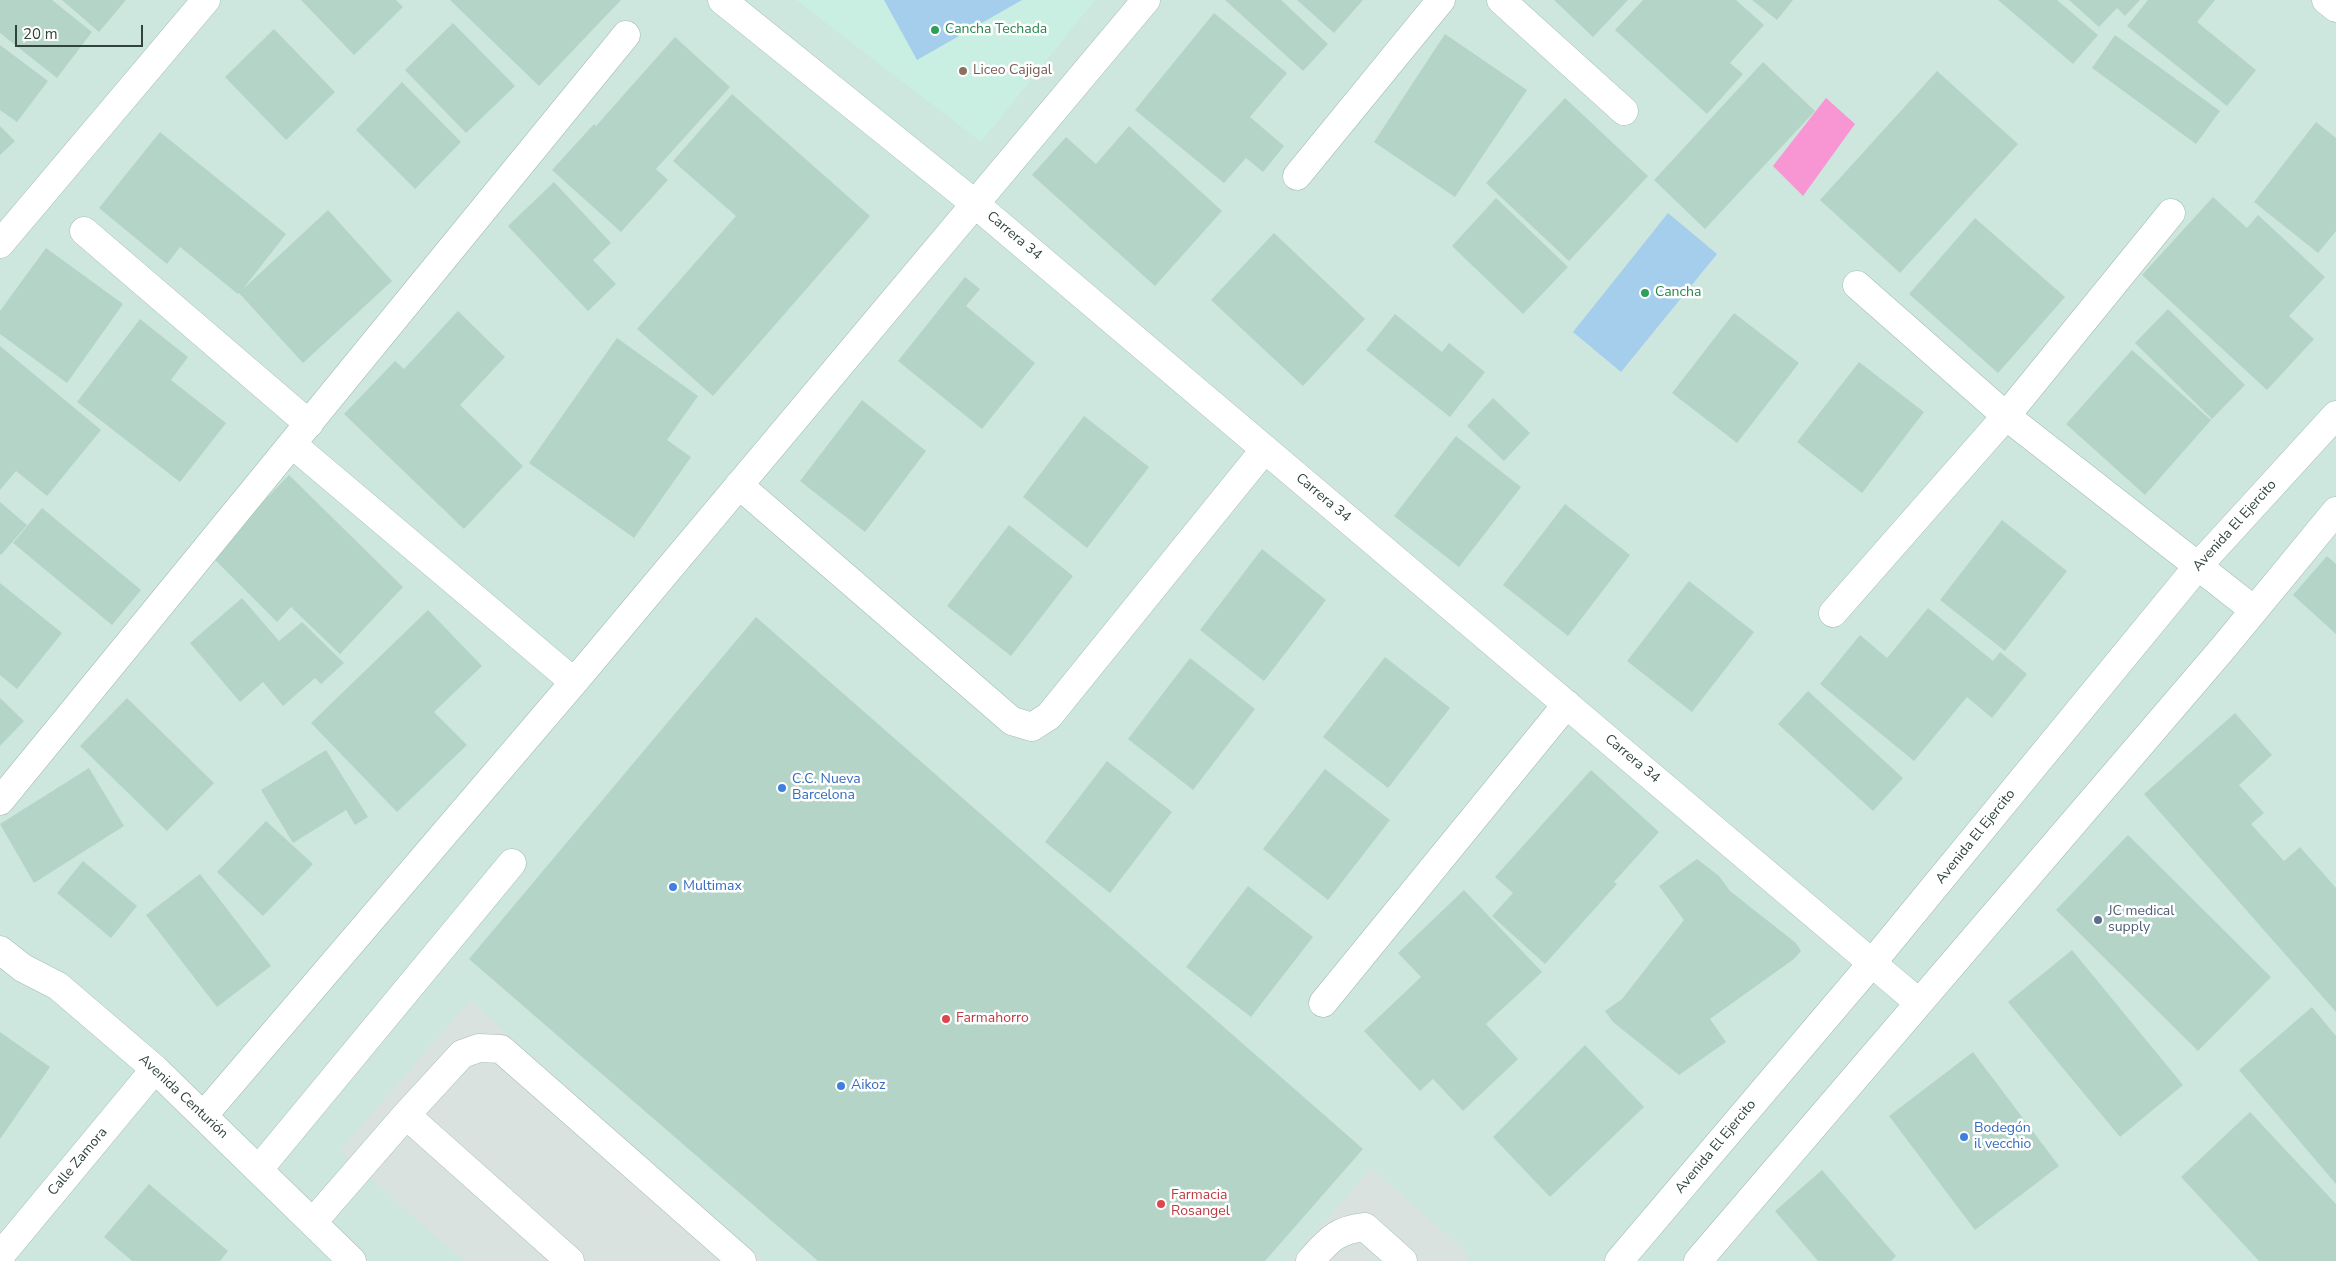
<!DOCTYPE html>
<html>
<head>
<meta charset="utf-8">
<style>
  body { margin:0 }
  #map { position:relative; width:2336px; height:1261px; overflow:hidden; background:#e1f3ed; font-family:"Nunito Sans",sans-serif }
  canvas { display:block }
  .scale { position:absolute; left:15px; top:25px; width:128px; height:22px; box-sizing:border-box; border:2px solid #31443c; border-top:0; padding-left:6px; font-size:15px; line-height:18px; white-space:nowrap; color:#31443c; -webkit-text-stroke:4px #fff; paint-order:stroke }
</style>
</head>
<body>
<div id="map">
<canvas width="2336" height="1261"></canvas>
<div class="scale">20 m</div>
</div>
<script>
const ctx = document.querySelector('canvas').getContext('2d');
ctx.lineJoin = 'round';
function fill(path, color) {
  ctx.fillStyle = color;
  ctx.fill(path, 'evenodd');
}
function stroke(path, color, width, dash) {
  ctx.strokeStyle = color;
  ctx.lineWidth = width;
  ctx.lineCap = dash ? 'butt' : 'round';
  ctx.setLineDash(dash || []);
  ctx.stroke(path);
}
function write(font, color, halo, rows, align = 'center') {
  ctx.font = font + ' "Nunito Sans",sans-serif';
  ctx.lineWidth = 5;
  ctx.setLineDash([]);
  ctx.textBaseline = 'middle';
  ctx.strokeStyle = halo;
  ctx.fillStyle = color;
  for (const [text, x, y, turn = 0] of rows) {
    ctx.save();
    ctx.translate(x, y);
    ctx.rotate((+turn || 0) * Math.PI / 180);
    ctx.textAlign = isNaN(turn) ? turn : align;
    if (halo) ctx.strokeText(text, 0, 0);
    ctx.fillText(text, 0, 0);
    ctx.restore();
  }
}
fill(new Path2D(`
  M 0,0 L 2336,0 L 2336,1261 L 0,1261 Z`), '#cee7de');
fill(new Path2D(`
  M 796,0 L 1095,0 L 981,142 Z`), '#c9eee2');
fill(new Path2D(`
  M 884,0 L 1022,0 L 917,60 Z
  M 1668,213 L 1717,254 L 1621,372 L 1573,332 Z`), '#a4ceec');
fill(new Path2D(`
  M 470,1001 L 764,1261 L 464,1261 L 340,1151 Z
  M 1371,1168 L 1470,1256 L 1466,1261 L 1290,1261 Z`), '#dae2df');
fill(new Path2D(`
  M 1826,98 L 1855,124 L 1803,196 L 1773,166 Z`), '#f895d3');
fill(new Path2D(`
  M 0,0 L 52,0 L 92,32 L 57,78 L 0,33 Z
  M 62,0 L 126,0 L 99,32 Z
  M 301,0 L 396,0 L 403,7 L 354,55 Z
  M 450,0 L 621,0 L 539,86 Z
  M 1225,0 L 1281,0 L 1328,44 L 1303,71 Z
  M 1297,0 L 1363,0 L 1334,33 Z
  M 1554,0 L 1628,0 L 1593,37 Z
  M 1643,0 L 1736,0 L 1764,25 L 1730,63 L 1743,74 L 1707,114 L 1615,30 Z
  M 1752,0 L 1793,0 L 1777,20 Z
  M 1998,0 L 2057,0 L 2098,35 L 2073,64 Z
  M 2069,0 L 2140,0 L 2125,16 L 2117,8 L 2099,27 Z
  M 2148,0 L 2215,0 L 2197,22 L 2256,70 L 2227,106 L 2127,26 Z
  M 1214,13 L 1287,73 L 1250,117 L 1284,146 L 1263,172 L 1246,158 L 1224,183 L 1135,110 Z
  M 453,23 L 515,86 L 466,133 L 405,70 Z
  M 274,29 L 335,92 L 286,140 L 225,77 Z
  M 1445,34 L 1527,90 L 1455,197 L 1374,142 Z
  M 2115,35 L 2220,111 L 2196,144 L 2092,68 Z
  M 675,37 L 730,87 L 656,169 L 668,180 L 621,232 L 552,170 L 594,124 L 596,126 Z
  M 0,45 L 48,81 L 17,122 L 0,110 Z
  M 1763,62 L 1815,111 L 1705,229 L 1654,180 Z
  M 1937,71 L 2018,144 L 1900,273 L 1820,200 Z
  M 402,82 L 461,142 L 415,189 L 356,130 Z
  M 732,94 L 870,216 L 713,396 L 637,329 L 736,216 L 673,161 Z
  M 1565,98 L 1648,176 L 1569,261 L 1486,183 Z
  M 2316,122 L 2336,138 L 2336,231 L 2318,253 L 2254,202 Z
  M 0,126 L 15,141 L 0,155 Z
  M 1129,126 L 1222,211 L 1155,286 L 1032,175 L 1066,137 L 1096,164 Z
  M 160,132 L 286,234 L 243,289 L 328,210 L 392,281 L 303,363 L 239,293 L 238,294 L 180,247 L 167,264 L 99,208 Z
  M 554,182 L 611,243 L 593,260 L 616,284 L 588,311 L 508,226 Z
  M 2213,197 L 2247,228 L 2258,215 L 2325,277 L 2289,316 L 2314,339 L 2267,390 L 2142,275 Z
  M 1496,198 L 1568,267 L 1523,314 L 1452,246 Z
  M 1975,218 L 2065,297 L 1998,373 L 1909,294 Z
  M 1274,233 L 1365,319 L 1303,386 L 1211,300 Z
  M 46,248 L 123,304 L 67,383 L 0,334 L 0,311 Z
  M 965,277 L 980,289 L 966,306 L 1035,363 L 982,429 L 898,361 Z
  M 2168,309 L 2245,385 L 2212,419 L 2135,343 Z
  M 458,311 L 505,357 L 460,405 L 523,466 L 464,529 L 344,414 L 395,361 L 404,369 Z
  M 1734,313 L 1799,363 L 1737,443 L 1672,393 Z
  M 1395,314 L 1442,352 L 1449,343 L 1485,372 L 1450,417 L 1366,350 Z
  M 140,319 L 188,357 L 171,380 L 226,423 L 180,482 L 77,402 Z
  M 617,338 L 698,396 L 667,440 L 691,457 L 634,538 L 529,463 Z
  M 0,346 L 101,430 L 47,496 L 16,471 L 0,490 Z
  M 2132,350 L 2211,420 L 2145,495 L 2066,424 Z
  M 1859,362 L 1924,412 L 1862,493 L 1797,442 Z
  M 1493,398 L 1530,433 L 1504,461 L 1467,426 Z
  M 862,400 L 926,451 L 865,532 L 800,481 Z
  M 1084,416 L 1149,467 L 1087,548 L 1023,497 Z
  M 1456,436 L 1521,487 L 1459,567 L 1394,516 Z
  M 289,475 L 403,587 L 340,654 L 291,607 L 277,622 L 211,556 Z
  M 0,502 L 27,525 L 1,555 L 0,554 Z
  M 1565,504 L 1630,555 L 1568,636 L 1503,585 Z
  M 42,508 L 141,590 L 112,625 L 13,543 Z
  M 2002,520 L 2067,571 L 2005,651 L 1940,600 Z
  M 1009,525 L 1073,576 L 1011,656 L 947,606 Z
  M 1262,549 L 1326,600 L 1264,681 L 1200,630 Z
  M 2327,556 L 2336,564 L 2336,634 L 2293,595 Z
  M 1689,581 L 1754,632 L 1692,712 L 1627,661 Z
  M 0,583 L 62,633 L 17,689 L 0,675 Z
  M 242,598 L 279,641 L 302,622 L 344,663 L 321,684 L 315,678 L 283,706 L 263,682 L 240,702 L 190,643 Z
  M 1928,608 L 1993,661 L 2000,652 L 2027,674 L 1992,718 L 1967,697 L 1914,761 L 1820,684 L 1860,635 L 1887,658 Z
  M 428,610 L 482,666 L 434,712 L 467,745 L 397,812 L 311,723 Z
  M 756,617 L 1363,1149 L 1265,1261 L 818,1261 L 469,959 Z
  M 1385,657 L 1450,708 L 1388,788 L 1323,737 Z
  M 1190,658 L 1255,709 L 1193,790 L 1128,739 Z
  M 1808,691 L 1903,778 L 1873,811 L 1778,724 Z
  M 0,698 L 24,721 L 0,746 Z
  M 127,698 L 214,783 L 167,831 L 80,746 Z
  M 2235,713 L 2272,755 L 2239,785 L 2264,813 L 2251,824 L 2284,861 L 2300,847 L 2336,888 L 2336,1012 L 2144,794 Z
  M 326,750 L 368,817 L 355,825 L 346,810 L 293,843 L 261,790 Z
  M 1107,761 L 1172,812 L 1110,893 L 1045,842 Z
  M 89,768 L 124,826 L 34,883 L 0,824 Z
  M 1325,769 L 1390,820 L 1328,900 L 1263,849 Z
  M 1591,770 L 1659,832 L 1614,882 L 1617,884 L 1545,964 L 1492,916 L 1513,893 L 1495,877 Z
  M 266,821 L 313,864 L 263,916 L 217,872 Z
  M 2128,835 L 2271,977 L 2198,1051 L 2056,910 Z
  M 1697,859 L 1719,876 L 1730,891 L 1796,943 L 1801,951 L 1794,959 L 1710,1019 L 1726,1042 L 1679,1075 L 1613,1022 L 1605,1011 L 1622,999 L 1684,920 L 1659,886 Z
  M 83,861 L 137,906 L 111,938 L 57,893 Z
  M 200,874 L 271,966 L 217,1007 L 146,915 Z
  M 1248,886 L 1313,937 L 1251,1017 L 1186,967 Z
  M 1464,890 L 1542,972 L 1486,1024 L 1518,1059 L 1463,1111 L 1433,1079 L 1420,1091 L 1364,1031 L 1421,977 L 1398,953 Z
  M 2072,950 L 2183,1085 L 2120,1137 L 2008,1002 Z
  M 2312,1007 L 2336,1036 L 2336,1184 L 2239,1070 Z
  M 0,1032 L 50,1067 L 0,1139 Z
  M 1585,1045 L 1644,1107 L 1550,1197 L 1493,1137 Z
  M 1973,1052 L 2059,1166 L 1975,1230 L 1889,1116 Z
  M 2250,1112 L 2336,1204 L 2336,1261 L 2259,1261 L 2181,1177 Z
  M 1822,1170 L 1896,1256 L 1891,1261 L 1818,1261 L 1775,1211 Z
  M 149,1184 L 228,1251 L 220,1261 L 132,1261 L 104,1237 Z`), '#b5d4c8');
const minor = new Path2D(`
  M 722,0 L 974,203 L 1918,1002
  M 1501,0 L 1624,111
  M 2326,0 L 2336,8
  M 1297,176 L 1441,0
  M 84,231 L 309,424
  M 0,244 L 206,0
  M 1857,285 L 2006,416 L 2254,610
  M 292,444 L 574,682
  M 739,485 L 1012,721 L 1032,727 L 1049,716 L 1265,449
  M 1833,613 L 2006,416 L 2171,213
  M 0,801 L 626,35
  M 0,950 L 23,968 L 58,986 L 155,1069 L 352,1261
  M 1323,1003 L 1567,704
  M 204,1115 L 574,682 L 1146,0
  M 406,1115 L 570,1261
  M 259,1169 L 512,863
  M 313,1222 L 406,1115 L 462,1054 L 479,1048 L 501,1049 L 742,1261
  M 0,1256 L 155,1069
  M 1310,1261 C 1329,1240 1336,1230 1365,1227 L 1403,1261
  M 1619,1261 L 1872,963 L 2198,566 L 2336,415
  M 1698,1261 L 2224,647 L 2336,511`);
stroke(minor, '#a3beb4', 29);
stroke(minor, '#fff', 28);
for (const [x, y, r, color] of [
  [935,30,5,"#2e9e5b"],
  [963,71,5,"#8d6e63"],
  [1645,293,5,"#2e9e5b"],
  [782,788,5,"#3f7fe0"],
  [673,887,5,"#3f7fe0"],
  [2098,920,5,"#5c6f8a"],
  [946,1019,5,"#e0444e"],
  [841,1086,5,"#3f7fe0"],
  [1964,1137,5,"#3f7fe0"],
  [1161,1204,5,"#e0444e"]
]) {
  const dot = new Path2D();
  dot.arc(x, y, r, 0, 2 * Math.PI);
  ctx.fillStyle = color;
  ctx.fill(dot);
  stroke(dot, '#fff', 2);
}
write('14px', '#27864d', '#fff', [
  ["Cancha Techada",945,30],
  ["Cancha",1655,293]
], 'left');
write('14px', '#785e54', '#fff', [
  ["Liceo Cajigal",973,71]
], 'left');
write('14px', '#31443c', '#fff', [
  ["Carrera 34",1014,236,40],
  ["Carrera 34",1323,498,40],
  ["Avenida El Ejercito",2235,526,-48],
  ["Carrera 34",1632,759,40],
  ["Avenida El Ejercito",1976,837,-51],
  ["Avenida Centurión",183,1097,43],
  ["Avenida El Ejercito",1716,1147,-50],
  ["Calle Zamora",78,1162,-50]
]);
write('14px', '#366cbe', '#fff', [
  ["C.C. Nueva",792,780],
  ["Barcelona",792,796],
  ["Multimax",683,887],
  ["Aikoz",851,1086],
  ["Bodegón",1974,1129],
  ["il vecchio",1974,1145]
], 'left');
write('14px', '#4e5e75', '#fff', [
  ["JC medical",2108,912],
  ["supply",2108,928]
], 'left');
write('14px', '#be3a42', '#fff', [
  ["Farmahorro",956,1019],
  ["Farmacia",1171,1196],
  ["Rosangel",1171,1212]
], 'left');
</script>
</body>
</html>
